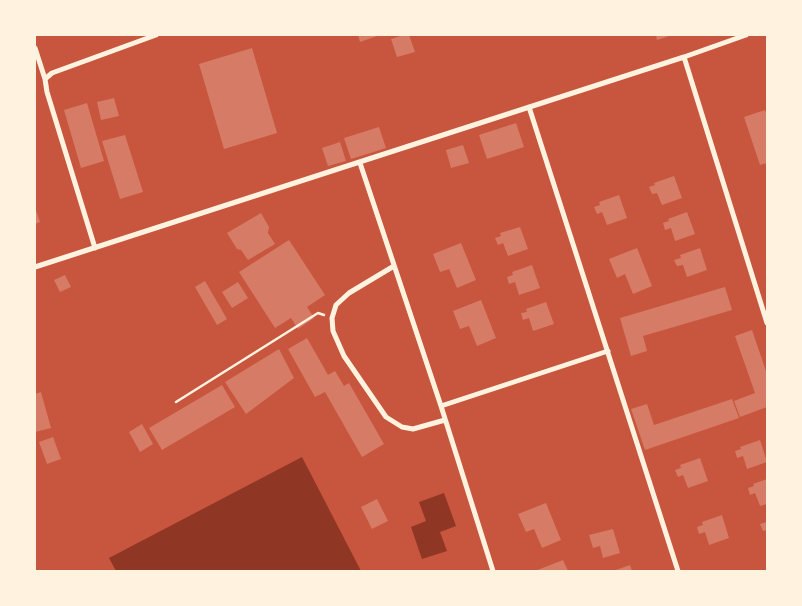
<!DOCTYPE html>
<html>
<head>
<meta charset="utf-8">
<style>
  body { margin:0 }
  #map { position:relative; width:802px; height:606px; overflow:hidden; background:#c8553d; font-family:Inter,sans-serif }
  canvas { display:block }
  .frame { position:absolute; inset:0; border:36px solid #fff3e0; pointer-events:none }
</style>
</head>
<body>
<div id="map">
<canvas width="802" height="606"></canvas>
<div class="frame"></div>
</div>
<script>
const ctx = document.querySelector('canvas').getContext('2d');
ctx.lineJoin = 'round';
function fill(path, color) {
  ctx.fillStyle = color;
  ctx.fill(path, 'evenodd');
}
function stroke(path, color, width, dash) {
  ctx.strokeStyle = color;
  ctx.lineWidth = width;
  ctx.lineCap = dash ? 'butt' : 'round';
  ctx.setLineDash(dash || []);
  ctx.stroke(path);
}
fill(new Path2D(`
  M 302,457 L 361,571 L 116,571 L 109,558 Z
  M 444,493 L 456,526 L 440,532 L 447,551 L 422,559 L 411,527 L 426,521 L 419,502 Z`), '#8f3625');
fill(new Path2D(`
  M 358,35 L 380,35 L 360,42 Z
  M 404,35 L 409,35 L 415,52 L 397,57 L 391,39 Z
  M 656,35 L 672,35 L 657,40 Z
  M 252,48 L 277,133 L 224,149 L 199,64 Z
  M 114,98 L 119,116 L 101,120 L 97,102 Z
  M 87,103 L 104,161 L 81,168 L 64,110 Z
  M 765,110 L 767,115 L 767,163 L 760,165 L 744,117 Z
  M 516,123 L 524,147 L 487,159 L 479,135 Z
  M 379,127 L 386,148 L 351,159 L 344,138 Z
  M 125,135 L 143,192 L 120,199 L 102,141 Z
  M 340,142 L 346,161 L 328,166 L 322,148 Z
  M 463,145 L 469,163 L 451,168 L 446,150 Z
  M 674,176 L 682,198 L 662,205 L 657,193 L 652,194 L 649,187 L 655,185 L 654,183 Z
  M 619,195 L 627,218 L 607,225 L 602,212 L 597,214 L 594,207 L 600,205 L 599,202 Z
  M 35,207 L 40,222 L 35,224 Z
  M 687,212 L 695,234 L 675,241 L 671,228 L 665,230 L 663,223 L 669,221 L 668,219 Z
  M 261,213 L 269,227 L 268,233 L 275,244 L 248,260 L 241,250 L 237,249 L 227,233 Z
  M 520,227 L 528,249 L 508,256 L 503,243 L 498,245 L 495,238 L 501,236 L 500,233 Z
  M 289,240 L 325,295 L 307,307 L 314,318 L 298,329 L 291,318 L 275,328 L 239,272 Z
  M 461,243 L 476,280 L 457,288 L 449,269 L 440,272 L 433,254 Z
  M 637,248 L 652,286 L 633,294 L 625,274 L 617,278 L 609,259 Z
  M 700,248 L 707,270 L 687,277 L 683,265 L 677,266 L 674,260 L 681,258 L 680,255 Z
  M 532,265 L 540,288 L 519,295 L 515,282 L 509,284 L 507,277 L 513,275 L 512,272 Z
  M 65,275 L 71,287 L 60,292 L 54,280 Z
  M 205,281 L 227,319 L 217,325 L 195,287 Z
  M 238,282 L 248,298 L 232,308 L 222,292 Z
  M 725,287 L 732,310 L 643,336 L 647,351 L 631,356 L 620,318 Z
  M 481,300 L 496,338 L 477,346 L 469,326 L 460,329 L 453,311 Z
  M 546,302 L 554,324 L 533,331 L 529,318 L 523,320 L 521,313 L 527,312 L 526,309 Z
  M 752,330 L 767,374 L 767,407 L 740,417 L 734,401 L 755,393 L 735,336 Z
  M 307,338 L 328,375 L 335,371 L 344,386 L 349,383 L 384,444 L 362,457 L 325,392 L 315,397 L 288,349 Z
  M 279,349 L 294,378 L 246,414 L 225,382 Z
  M 222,385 L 235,407 L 162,450 L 149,428 Z
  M 41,392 L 51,428 L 35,432 L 35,394 Z
  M 732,399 L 739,418 L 645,450 L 631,409 L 647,404 L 654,425 Z
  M 142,424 L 153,444 L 140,452 L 129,432 Z
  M 53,437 L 61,459 L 47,464 L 39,442 Z
  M 760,440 L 767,462 L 747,469 L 743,456 L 737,458 L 735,451 L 741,449 L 740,447 Z
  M 700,458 L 708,481 L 688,488 L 683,475 L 678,477 L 675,470 L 681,468 L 680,465 Z
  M 767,479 L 767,504 L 760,506 L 755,493 L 750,495 L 748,488 L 754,486 L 753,484 Z
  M 377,499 L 388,521 L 372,529 L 361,507 Z
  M 546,503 L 561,540 L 542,548 L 534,529 L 526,532 L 518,514 Z
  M 722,515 L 729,538 L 709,545 L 705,532 L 699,534 L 697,527 L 703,525 L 702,522 Z
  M 767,522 L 767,530 L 763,531 L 760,524 Z
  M 613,529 L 620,553 L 603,558 L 600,546 L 593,548 L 589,535 Z
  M 563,560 L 568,571 L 535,571 Z
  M 630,565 L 632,571 L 613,571 Z`), '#d67c66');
stroke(new Path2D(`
  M 176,402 L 318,313 L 324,315`), '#fff3e0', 2.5);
stroke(new Path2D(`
  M 35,48 L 45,79
  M 684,57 L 767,323
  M 529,107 L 678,571
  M 360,163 L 441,406 L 493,571
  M 95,248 L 47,92 L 45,79 L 52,73 L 156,35
  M 394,266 L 349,293 L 336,305 L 332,318 L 333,331 L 344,356 L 386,417 L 402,427 L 413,429 L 445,420
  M 35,267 L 684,57 L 746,35
  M 441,406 L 608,351`), '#fff3e0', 5);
</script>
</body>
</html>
